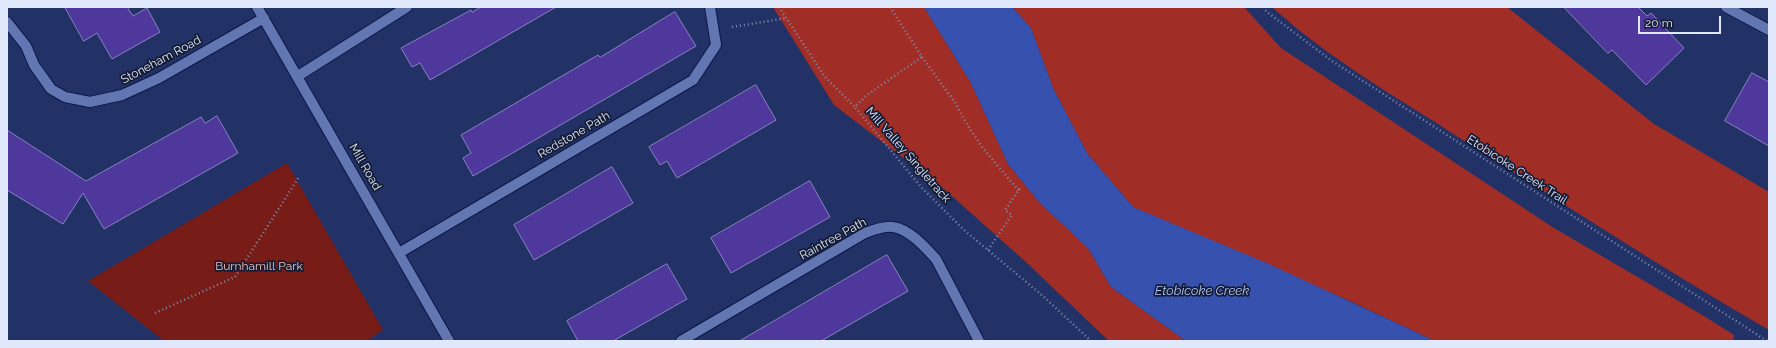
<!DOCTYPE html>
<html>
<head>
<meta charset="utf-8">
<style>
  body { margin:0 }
  #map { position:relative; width:1776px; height:348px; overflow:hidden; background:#223266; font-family:Raleway,sans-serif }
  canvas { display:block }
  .frame { position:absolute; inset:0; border:8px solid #e0e8fc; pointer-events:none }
  .scale { position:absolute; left:1638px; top:16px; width:83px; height:18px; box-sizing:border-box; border:2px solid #e0e8fc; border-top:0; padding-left:5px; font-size:12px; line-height:14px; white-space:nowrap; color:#e0e8fc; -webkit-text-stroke:3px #141c34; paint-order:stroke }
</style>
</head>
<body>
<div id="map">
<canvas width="1776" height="348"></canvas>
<div class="frame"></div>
<div class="scale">20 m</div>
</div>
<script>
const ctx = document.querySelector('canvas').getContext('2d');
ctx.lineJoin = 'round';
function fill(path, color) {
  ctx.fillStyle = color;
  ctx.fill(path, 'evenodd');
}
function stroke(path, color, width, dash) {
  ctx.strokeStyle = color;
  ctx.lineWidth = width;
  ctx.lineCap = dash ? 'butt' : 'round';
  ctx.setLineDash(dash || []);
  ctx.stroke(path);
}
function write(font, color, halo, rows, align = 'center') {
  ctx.font = font + ' Raleway,sans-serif';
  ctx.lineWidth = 3.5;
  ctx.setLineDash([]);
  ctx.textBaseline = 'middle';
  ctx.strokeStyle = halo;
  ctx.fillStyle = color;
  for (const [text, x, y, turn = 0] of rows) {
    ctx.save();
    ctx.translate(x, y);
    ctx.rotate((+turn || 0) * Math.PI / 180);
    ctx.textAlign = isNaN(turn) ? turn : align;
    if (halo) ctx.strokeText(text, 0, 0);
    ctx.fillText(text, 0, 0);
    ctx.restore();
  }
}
fill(new Path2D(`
  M 287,163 L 383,330 L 366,341 L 164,341 L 88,281 Z`), '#771c16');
fill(new Path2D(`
  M 773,7 L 924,7 L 971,83 L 1008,164 L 1040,203 L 1088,248 L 1111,287 L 1186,341 L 1109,341 L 1027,263 L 944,189 L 834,105 Z
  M 1012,7 L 1244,7 L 1281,48 L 1554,228 L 1704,316 L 1734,335 L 1733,341 L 1435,341 L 1350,301 L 1133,207 L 1087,153 L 1053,88 L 1031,28 Z
  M 1272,7 L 1507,7 L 1654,124 L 1769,192 L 1769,330 C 1665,270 1564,204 1463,140 C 1398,98 1329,59 1272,7 Z`), '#a12e26');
fill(new Path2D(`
  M 924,7 L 1012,7 L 1031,28 L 1053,88 L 1087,153 L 1133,207 L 1269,264 L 1435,341 L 1186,341 L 1111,287 L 1088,248 L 1040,203 L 1008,164 L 971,83 Z`), '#3751af');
const building = new Path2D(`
  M 65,7 L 127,7 L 133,16 L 147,8 L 160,32 L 112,59 L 97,33 L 84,41 Z
  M 481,7 L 556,7 L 430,80 L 420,63 L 412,67 L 401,48 L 471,10 L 472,12 Z
  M 1564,7 L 1638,7 L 1647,16 L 1651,13 L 1684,48 L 1646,85 L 1612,50 L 1608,53 Z
  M 675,12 L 696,46 L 473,176 L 463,158 L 471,153 L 461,135 L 598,55 L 600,57 Z
  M 1752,73 L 1769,82 L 1769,146 L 1725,121 Z
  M 756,85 L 776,120 L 677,178 L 667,161 L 660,165 L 649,147 Z
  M 217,116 L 238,153 L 104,229 L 83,193 L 63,224 L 7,190 L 7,130 L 86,181 L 201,117 L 205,123 Z
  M 612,167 L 633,203 L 534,260 L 514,225 Z
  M 810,181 L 830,217 L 731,273 L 711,238 Z
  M 887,255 L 908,291 L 821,341 L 740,341 Z
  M 667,264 L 687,299 L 613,341 L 578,341 L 567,321 Z`);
fill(building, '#4e389b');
stroke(building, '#8982c1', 1);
const minor = new Path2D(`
  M 257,7 L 449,341
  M 1726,7 L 1769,30
  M 7,22 L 26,46 L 34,65 L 51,89 L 65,97 L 90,102 L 122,95 L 159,78 L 264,18
  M 298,76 L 407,7
  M 399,253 L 693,80 L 716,45 L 710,7
  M 681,341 L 865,233 C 873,230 884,226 893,227 C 909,229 925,247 936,259 L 979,341`);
stroke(minor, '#0c1749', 12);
stroke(new Path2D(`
  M 779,7 L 825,77 L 855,107
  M 890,7 L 922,57 L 867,95 L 855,107 L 921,187 L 965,231 L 1043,296 L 1091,341
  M 1263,7 L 1267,12 L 1332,61 L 1767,341
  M 732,27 L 787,18
  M 922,57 L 954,101 L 968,126 L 982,147 L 1019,191
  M 988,250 L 1012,215 L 1005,210 L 1021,187
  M 155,313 L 235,277 L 299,177`), '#818db1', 2.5, [1, 3]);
stroke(minor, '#6277b1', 10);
write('12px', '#e0e8fc', '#141c34', [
  ["Stoneham Road",161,60,-28],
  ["Redstone Path",574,135,-30],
  ["Mill Valley Singletrack",908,155,49],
  ["Mill Road",365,167,60],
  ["Etobicoke Creek Trail",1517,170,33],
  ["Raintree Path",833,239,-29]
]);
write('12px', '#fdbfb5', '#141c34', [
  ["Burnhamill Park",259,266]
]);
write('italic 13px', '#b1c4f6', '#141c34', [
  ["Etobicoke Creek",1202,291]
]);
</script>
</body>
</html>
